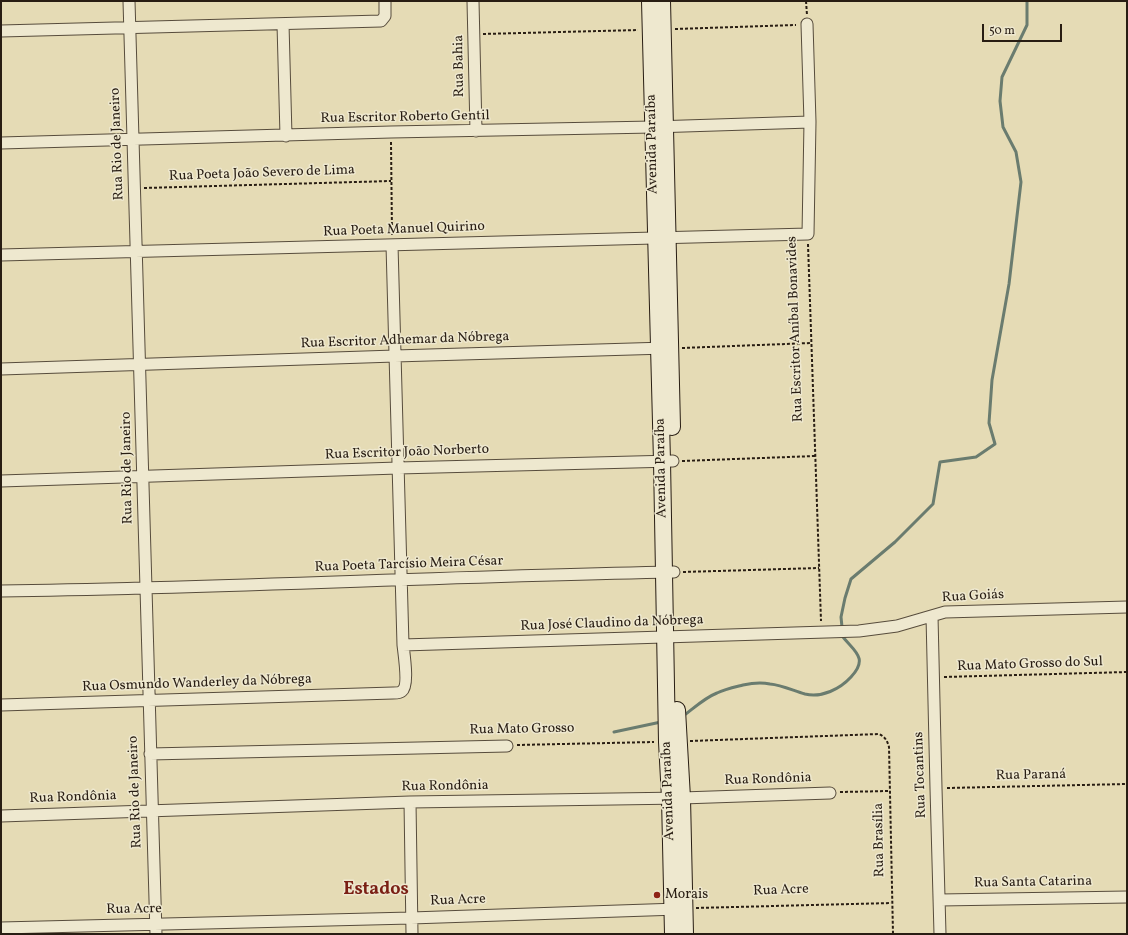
<!DOCTYPE html>
<html>
<head>
<meta charset="utf-8">
<style>
  body { margin:0 }
  #map { position:relative; width:1128px; height:935px; overflow:hidden; background:#e5dbb5; font-family:Vollkorn,serif }
  canvas { display:block }
  .frame { position:absolute; inset:0; border:2px solid #281d13; pointer-events:none }
  .scale { position:absolute; left:982px; top:24px; width:80px; height:18px; box-sizing:border-box; border:2px solid #281d13; border-top:0; padding-left:5px; font-size:12px; line-height:14px; white-space:nowrap; color:#281d13; -webkit-text-stroke:3px #eee8cf; paint-order:stroke }
</style>
</head>
<body>
<div id="map">
<canvas width="1128" height="935"></canvas>
<div class="frame"></div>
<div class="scale">50 m</div>
</div>
<script>
const ctx = document.querySelector('canvas').getContext('2d');
ctx.lineJoin = 'round';
function stroke(path, color, width, dash) {
  ctx.strokeStyle = color;
  ctx.lineWidth = width;
  ctx.lineCap = dash ? 'butt' : 'round';
  ctx.setLineDash(dash || []);
  ctx.stroke(path);
}
function write(font, color, halo, rows, align = 'center') {
  ctx.font = font + ' Vollkorn,serif';
  ctx.lineWidth = 3;
  ctx.setLineDash([]);
  ctx.textBaseline = 'middle';
  ctx.strokeStyle = halo;
  ctx.fillStyle = color;
  for (const [text, x, y, turn = 0] of rows) {
    ctx.save();
    ctx.translate(x, y);
    ctx.rotate((+turn || 0) * Math.PI / 180);
    ctx.textAlign = isNaN(turn) ? turn : align;
    if (halo) ctx.strokeText(text, 0, 0);
    ctx.fillText(text, 0, 0);
    ctx.restore();
  }
}
stroke(new Path2D(`
  M 682,717 C 693,709 704,698 717,693 C 725,689 735,687 743,685 C 752,683 761,682 770,684 C 782,685 794,691 805,694 C 822,698 840,689 851,677 C 869,658 854,651 843,637 L 841,617 L 845,598 L 851,579 L 895,542 L 933,504 L 940,462 L 976,457 L 995,444 L 989,423 L 992,380 L 1009,284 L 1021,182 L 1016,152 L 1003,127 L 1000,101 L 1002,77 L 1027,25 L 1027,1
  M 614,732 L 661,722`), '#6a7c6f', 3);
const street = new Path2D(`
  M 129,1 L 156,934
  M 473,1 L 476,131
  M 283,24 L 286,136
  M 1,31 L 381,21 L 385,16 L 385,1
  M 1,143 L 391,132 L 653,127 L 810,122
  M 1,255 L 808,234 L 810,122 L 807,24
  M 1,369 L 395,356 L 666,348
  M 1,481 L 398,468 L 673,461
  M 1,591 C 225,588 450,576 674,572
  M 932,616 L 936,788 L 940,934
  M 403,645 L 859,631 L 897,626 L 945,612 L 1127,607
  M 1,705 L 393,693 C 396,693 400,693 402,691 C 409,686 404,654 403,645 L 392,245
  M 150,754 L 507,746
  M 410,802 L 412,934
  M 1,816 L 410,802 L 682,798 L 830,793
  M 940,900 L 1127,897
  M 1,928 L 411,918 L 678,909`);
const secondary = new Path2D(`
  M 650,1 L 662,461 L 667,742 L 670,798 L 673,934
  M 662,1 L 672,427
  M 677,710 L 682,798 L 685,934`);
stroke(street, '#574c3c', 13);
stroke(secondary, '#281d13', 18);
stroke(new Path2D(`
  M 806,1 L 807,15
  M 675,29 L 796,25
  M 483,34 L 638,30
  M 391,142 L 392,235
  M 144,188 L 391,181
  M 808,244 L 821,621
  M 682,348 L 811,343
  M 682,461 L 815,456
  M 683,572 L 819,568
  M 944,677 L 1127,672
  M 690,741 L 879,734 C 885,737 887,740 889,747 L 893,934
  M 517,745 L 654,742
  M 947,788 L 1127,784
  M 840,792 L 889,791
  M 696,908 L 891,903`), '#281d13', 2, [3, 2]);
stroke(street, '#eee8cf', 11);
stroke(secondary, '#eee8cf', 16);
for (const [x, y, r, color] of [
  [657,895,4,"#8f2418"]
]) {
  const dot = new Path2D();
  dot.arc(x, y, r, 0, 2 * Math.PI);
  ctx.fillStyle = color;
  ctx.fill(dot);
  stroke(dot, '#eee8cf', 1.5);
}
write('14px', '#281d13', '#eee8cf', [
  ["Rua Bahia",460,66,-91],
  ["Rua Escritor Roberto Gentil",405,118,-1],
  ["Rua Rio de Janeiro",118,144,-92],
  ["Avenida Paraíba",653,144,-91],
  ["Rua Poeta João Severo de Lima",262,174,-2],
  ["Rua Poeta Manuel Quirino",404,230,-2],
  ["Rua Escritor Aníbal Bonavides",796,329,-92],
  ["Rua Escritor Adhemar da Nóbrega",405,341,-2],
  ["Rua Escritor João Norberto",407,453,-2],
  ["Rua Rio de Janeiro",128,468,-91],
  ["Avenida Paraíba",662,468,-91],
  ["Rua Poeta Tarcísio Meira César",409,565,-2],
  ["Rua Goiás",973,597,-3],
  ["Rua José Claudino da Nóbrega",612,624,-2],
  ["Rua Mato Grosso do Sul",1030,665,-2],
  ["Rua Osmundo Wanderley da Nóbrega",197,684,-2],
  ["Rua Mato Grosso",522,730,-1],
  ["Rua Tocantins",921,775,-92],
  ["Rua Paraná",1031,776,-1],
  ["Rua Rondônia",768,780,-2],
  ["Rua Rondônia",445,787,-1],
  ["Avenida Paraíba",669,791,-92],
  ["Rua Rio de Janeiro",136,792,-92],
  ["Rua Rondônia",73,798,-2],
  ["Rua Brasília",880,840,-91],
  ["Rua Santa Catarina",1033,883,-1],
  ["Rua Acre",781,891,-2],
  ["Rua Acre",458,901,-2],
  ["Rua Acre",134,910,-1]
]);
write('14px', '#281d13', '#eee8cf', [
  ["Morais",665,895]
], 'left');
write('bold 18px', '#7a1f14', '#eee8cf', [
  ["Estados",376,891]
]);
</script>
</body>
</html>
